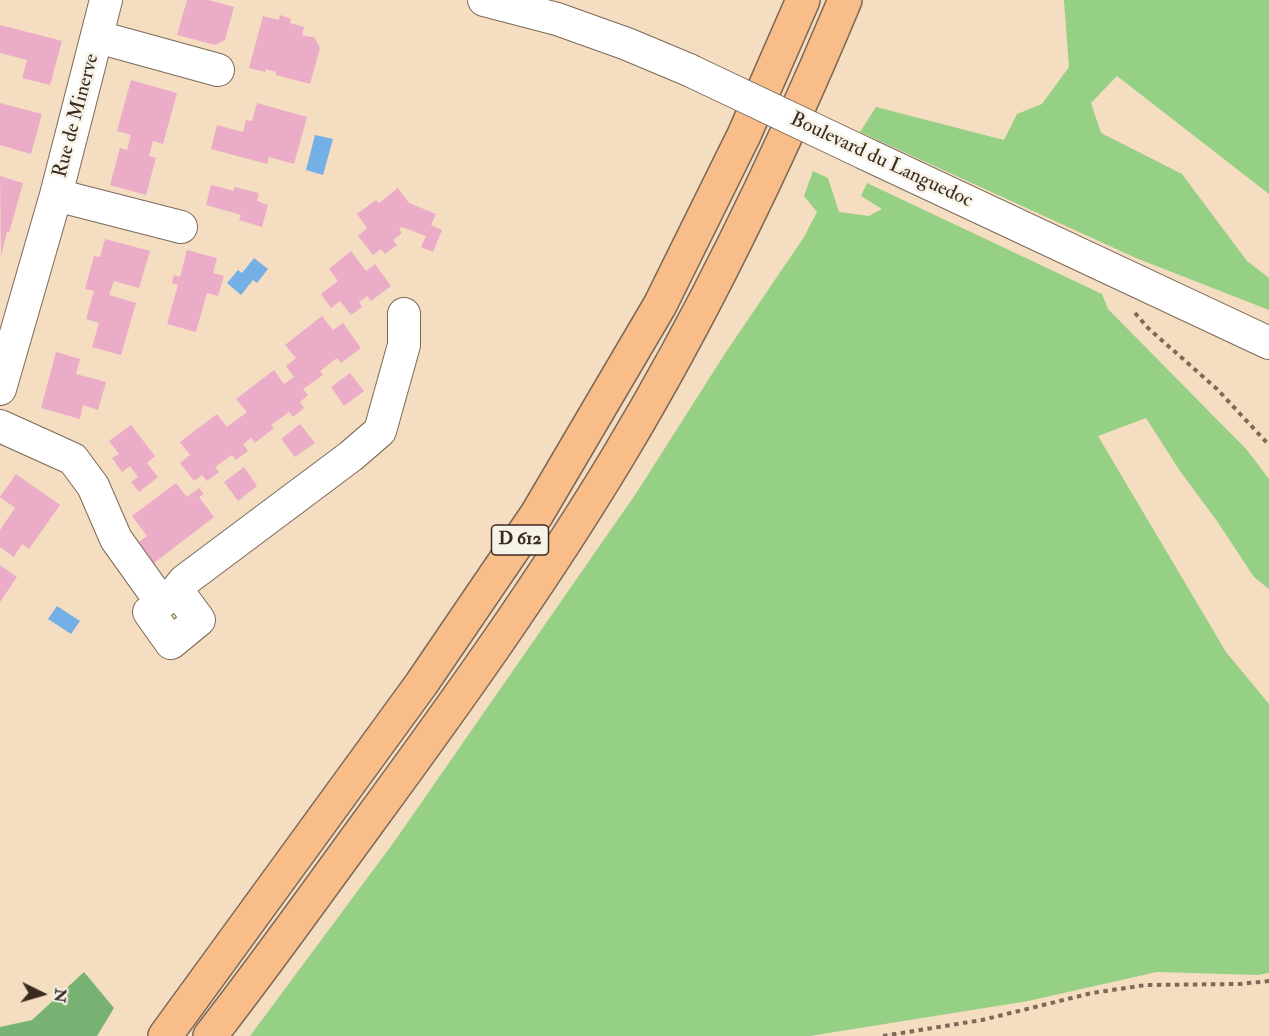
<!DOCTYPE html>
<html>
<head>
<meta charset="utf-8">
<style>
  body { margin:0 }
  #map { position:relative; width:1269px; height:1036px; overflow:hidden; background:#f4ddc1; font-family:"IM FELL Double Pica",serif }
  canvas { display:block }
  .north { position:absolute; left:12px; top:964px; width:60px; height:60px; -webkit-text-stroke:4px #f7f3e8; paint-order:stroke; rotate:95deg; font-size:16px; font-weight:700; line-height:24px; text-align:center; color:#3b2a1e }
  .north::after { content:''; display:block; margin:auto; width:21px; height:27px; background:#3b2a1e; clip-path:polygon(50% 0,100% 100%,50% 72%,0 100%) }
</style>
</head>
<body>
<div id="map">
<canvas width="1269" height="1036"></canvas>
<div class="north">N</div>
</div>
<script>
const ctx = document.querySelector('canvas').getContext('2d');
ctx.lineJoin = 'round';
function fill(path, color) {
  ctx.fillStyle = color;
  ctx.fill(path, 'evenodd');
}
function stroke(path, color, width, dash) {
  ctx.strokeStyle = color;
  ctx.lineWidth = width;
  ctx.lineCap = dash ? 'butt' : 'round';
  ctx.setLineDash(dash || []);
  ctx.stroke(path);
}
function write(font, color, halo, rows, align = 'center') {
  ctx.font = font + ' "IM FELL Double Pica",serif';
  ctx.lineWidth = 5;
  ctx.setLineDash([]);
  ctx.textBaseline = 'middle';
  ctx.strokeStyle = halo;
  ctx.fillStyle = color;
  for (const [text, x, y, turn = 0] of rows) {
    ctx.save();
    ctx.translate(x, y);
    ctx.rotate((+turn || 0) * Math.PI / 180);
    ctx.textAlign = isNaN(turn) ? turn : align;
    if (halo) ctx.strokeText(text, 0, 0);
    ctx.fillText(text, 0, 0);
    ctx.restore();
  }
}
fill(new Path2D(`
  M 1064,0 L 1269,0 L 1269,194 L 1117,76 L 1091,103 L 1101,133 L 1182,174 L 1247,261 L 1269,278 L 1269,310 L 1136,258 L 860,132 L 876,107 L 1004,140 L 1017,114 L 1042,104 L 1069,67 Z
  M 813,171 L 828,178 L 839,212 L 869,216 L 882,209 L 861,196 L 867,183 L 1102,294 L 1108,309 L 1247,450 L 1269,479 L 1269,589 L 1254,577 L 1217,521 L 1180,471 L 1146,418 L 1098,436 L 1226,652 L 1269,704 L 1269,973 L 1258,975 L 1157,972 L 1028,1001 L 810,1036 L 250,1036 L 394,842 L 637,492 L 726,352 L 804,237 L 817,212 L 804,196 Z`), '#95d084');
fill(new Path2D(`
  M 84,972 L 114,1008 L 97,1036 L 0,1036 L 0,1027 L 32,1020 Z`), '#78b272');
fill(new Path2D(`
  M 315,135 L 333,139 L 323,175 L 306,170 Z
  M 254,258 L 268,269 L 257,283 L 253,280 L 241,295 L 227,283 L 238,270 L 242,273 Z
  M 57,606 L 80,621 L 71,634 L 48,619 Z`), '#74afe5');
fill(new Path2D(`
  M 187,0 L 208,0 L 234,7 L 225,40 L 215,45 L 177,35 Z
  M 280,15 L 291,19 L 290,23 L 304,27 L 302,35 L 315,38 L 320,48 L 310,84 L 276,75 L 276,72 L 266,69 L 265,72 L 249,68 L 263,16 L 279,20 Z
  M 0,25 L 62,41 L 50,85 L 22,78 L 27,60 L 0,53 Z
  M 131,80 L 177,93 L 163,144 L 153,141 L 149,156 L 156,158 L 146,195 L 110,185 L 120,148 L 127,150 L 131,135 L 117,131 Z
  M 0,103 L 42,114 L 31,154 L 0,145 Z
  M 257,103 L 307,117 L 294,164 L 269,157 L 267,164 L 211,149 L 217,125 L 243,132 L 246,120 L 252,121 Z
  M 0,176 L 23,183 L 9,233 L 7,232 L 1,256 Z
  M 211,185 L 234,191 L 234,187 L 259,193 L 257,201 L 268,205 L 262,227 L 239,220 L 241,215 L 206,205 Z
  M 398,188 L 409,203 L 436,214 L 431,225 L 442,230 L 433,252 L 421,247 L 426,236 L 402,227 L 399,229 L 402,233 L 393,240 L 397,245 L 385,254 L 381,249 L 373,255 L 358,236 L 367,228 L 357,214 L 376,200 L 379,203 Z
  M 105,239 L 150,251 L 139,288 L 114,281 L 109,295 L 136,303 L 121,355 L 92,347 L 99,323 L 86,319 L 94,291 L 85,289 L 94,256 L 100,257 Z
  M 187,250 L 217,258 L 213,273 L 224,276 L 218,296 L 207,293 L 196,332 L 167,324 L 178,285 L 172,283 L 174,275 L 180,277 Z
  M 351,251 L 366,271 L 375,264 L 391,286 L 371,301 L 367,296 L 359,302 L 362,307 L 351,315 L 340,301 L 331,308 L 321,294 L 338,281 L 329,269 Z
  M 322,316 L 333,330 L 343,323 L 361,348 L 341,363 L 337,358 L 320,371 L 323,375 L 303,389 L 308,395 L 300,402 L 304,408 L 293,417 L 289,412 L 271,425 L 274,428 L 255,443 L 251,438 L 243,444 L 248,451 L 236,460 L 232,455 L 215,467 L 219,472 L 207,481 L 202,475 L 194,481 L 180,463 L 190,455 L 180,442 L 217,414 L 227,427 L 247,412 L 236,399 L 274,370 L 284,384 L 294,377 L 286,366 L 296,358 L 285,345 Z
  M 56,352 L 80,359 L 76,374 L 106,382 L 98,410 L 83,405 L 80,419 L 41,408 Z
  M 350,373 L 364,391 L 344,406 L 331,387 Z
  M 300,424 L 315,443 L 295,457 L 281,439 Z
  M 131,425 L 155,456 L 147,463 L 158,477 L 139,492 L 131,482 L 138,477 L 130,466 L 122,472 L 112,458 L 119,454 L 109,441 Z
  M 244,467 L 257,486 L 238,501 L 224,482 Z
  M 16,474 L 60,505 L 29,549 L 22,544 L 14,557 L 0,547 L 0,530 L 15,508 L 0,497 Z
  M 176,483 L 187,497 L 199,488 L 204,494 L 199,497 L 214,517 L 154,563 L 139,542 L 147,536 L 132,516 Z
  M 0,565 L 17,577 L 0,602 Z`), '#ebacc7');
const minor = new Path2D(`
  M 484,0 L 557,19 L 627,44 L 689,70
  M 98,37 L 218,70
  M 866,154 L 1269,343
  M 56,195 L 181,227
  M 0,389 L 56,195 L 106,0
  M 0,426 L 73,459 L 93,486 L 116,539 L 161,602
  M 177,590 L 184,581 L 351,456 L 380,431 L 404,345 L 404,314
  M 177,590 L 199,620 L 171,643 L 149,612 Z`);
const highway = new Path2D(`
  M 165,1036 L 422,683 L 537,514 L 660,305 L 744,135 L 803,0
  M 210,1036 C 264,967 315,895 367,824 C 455,704 542,583 619,455 C 706,310 780,156 845,0`);
stroke(minor, '#7c6957', 34);
stroke(highway, '#7c6957', 36);
stroke(new Path2D(`
  M 1135,313 L 1148,328 L 1217,389 L 1269,445
  M 883,1036 L 982,1020 L 1092,993 L 1146,985 L 1240,984 L 1269,981`), '#7c6957', 4, [4.5, 4.5]);
stroke(minor, '#fff', 32);
stroke(highway, '#f8bd89', 33);
const minorBridge = new Path2D(`
  M 689,70 L 866,154`);
stroke(minorBridge, '#7c6957', 34, []);
stroke(minorBridge, '#fff', 32);
for (const [x, y, w] of [
  [520,540,57]
]) {
  const box = new Path2D();
  box.roundRect(x - w / 2, y - 15, w, 30, 4.5);
  ctx.fillStyle = '#f7f3e8';
  ctx.fill(box);
  stroke(box, '#3b2a1e', 1.5);
}
write('bold 18px', '#3b2a1e', null, [
  ["D 612",520,540]
]);
write('20px', '#3b2a1e', '#f7f3e8', [
  ["Rue de Minerve",77,116,-75],
  ["Boulevard du Languedoc",881,161,25]
]);
</script>
</body>
</html>
